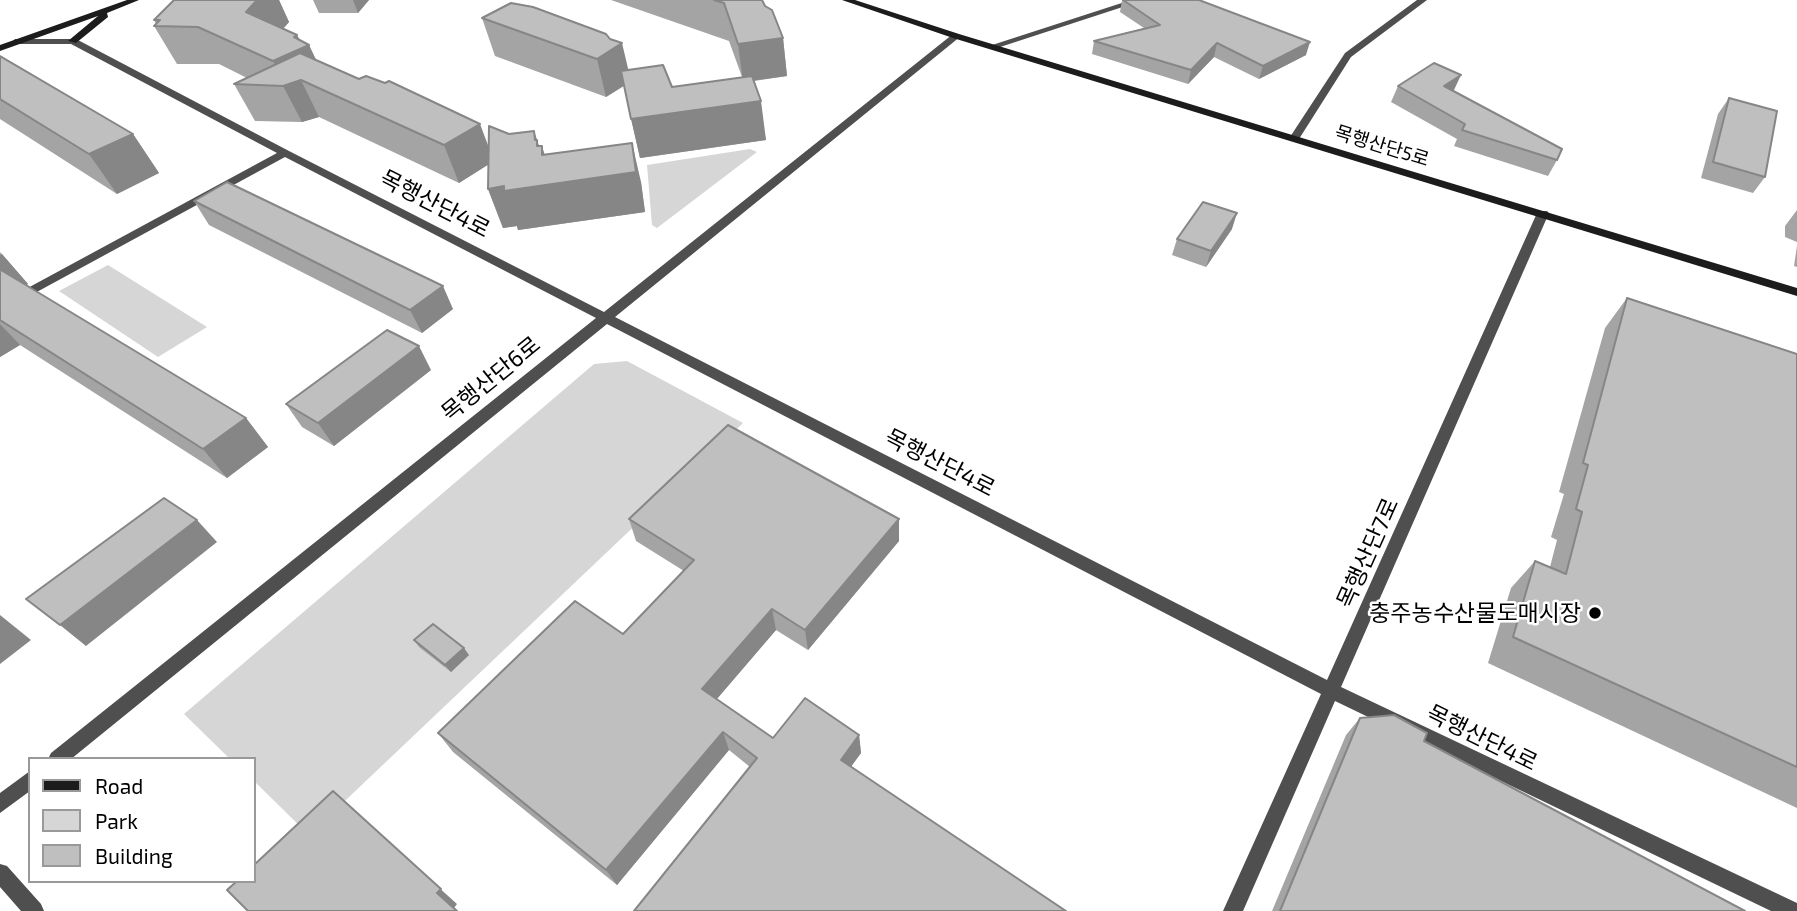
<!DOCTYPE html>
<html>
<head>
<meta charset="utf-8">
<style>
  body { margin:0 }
  #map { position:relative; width:1797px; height:911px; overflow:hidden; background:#fff; font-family:"Exo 2",sans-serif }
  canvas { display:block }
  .legend { position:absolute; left:28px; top:757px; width:228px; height:126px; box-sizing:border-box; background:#fff; border:2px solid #999; margin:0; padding:9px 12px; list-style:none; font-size:21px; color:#000 }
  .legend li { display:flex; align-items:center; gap:14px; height:35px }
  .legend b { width:35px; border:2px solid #999 }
</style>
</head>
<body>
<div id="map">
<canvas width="1797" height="911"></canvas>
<ul class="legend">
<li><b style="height:9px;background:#1c1c1c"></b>Road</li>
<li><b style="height:19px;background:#d6d6d6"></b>Park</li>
<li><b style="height:19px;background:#bfbfbf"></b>Building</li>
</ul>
</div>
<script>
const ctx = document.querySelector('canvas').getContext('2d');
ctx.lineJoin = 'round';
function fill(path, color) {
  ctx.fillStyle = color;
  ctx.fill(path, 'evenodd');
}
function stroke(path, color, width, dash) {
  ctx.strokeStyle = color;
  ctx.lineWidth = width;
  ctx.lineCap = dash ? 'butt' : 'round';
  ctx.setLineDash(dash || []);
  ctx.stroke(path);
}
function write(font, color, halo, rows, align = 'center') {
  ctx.font = font + ' "Exo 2","Noto Sans KR",sans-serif';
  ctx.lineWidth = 5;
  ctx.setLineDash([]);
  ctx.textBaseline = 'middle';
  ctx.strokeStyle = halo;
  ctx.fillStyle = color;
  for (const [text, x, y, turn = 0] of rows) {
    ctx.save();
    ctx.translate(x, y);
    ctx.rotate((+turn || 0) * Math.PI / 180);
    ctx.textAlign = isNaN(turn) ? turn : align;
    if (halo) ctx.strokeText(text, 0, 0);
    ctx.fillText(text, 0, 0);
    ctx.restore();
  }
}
fill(new Path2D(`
  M 750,149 L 757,152 L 657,228 L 652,225 L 647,165 Z
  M 108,265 L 207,327 L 158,357 L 59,291 Z
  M 627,361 L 743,423 L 309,835 L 254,781 L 254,759 L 230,759 L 184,714 L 594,364 Z`), '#d6d6d6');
fill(new Path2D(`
  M 1131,0 L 1144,0 L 994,49 L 986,47 Z
  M 1417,0 L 1427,0 L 1351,57 L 1299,139 L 1291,139 L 1290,137 L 1345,53 Z
  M 953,34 L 961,36 L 615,317 L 1327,680 L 1537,213 L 1539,211 L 1547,211 L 1549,213 L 1341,687 L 1797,903 L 1797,911 L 1771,911 L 1335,701 L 1243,911 L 1223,911 L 1321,694 L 607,324 L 71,759 L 48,759 L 51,753 L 596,318 L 285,157 L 0,312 L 0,303 L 277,153 L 71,44 L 18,44 L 13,41 L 15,39 L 76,39 L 289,151 L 604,312 Z
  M 30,771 L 30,791 L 0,813 L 0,793 Z
  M 0,864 L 7,866 L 41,904 L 44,911 L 21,911 L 0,887 Z`), '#4f4f4f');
fill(new Path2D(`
  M 127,0 L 139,0 L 107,13 L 108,17 L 76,43 L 68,41 L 98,16 L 0,51 L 0,45 Z
  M 842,0 L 855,0 L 959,34 L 1797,288 L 1797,296 L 953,38 Z`), '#1c1c1c');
fill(new Path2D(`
  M 174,0 L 279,0 L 289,22 L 283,29 L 297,35 L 300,40 L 309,45 L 316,60 L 489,147 L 509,134 L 534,131 L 539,146 L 544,155 L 641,182 L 645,212 L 518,230 L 517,226 L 503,228 L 488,189 L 489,164 L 459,183 L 319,117 L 302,122 L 255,121 L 234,84 L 247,78 L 219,64 L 177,64 L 154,26 L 156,24 L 154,20 Z
  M 313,0 L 369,0 L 358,13 L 319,13 Z
  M 611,0 L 762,0 L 783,38 L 787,76 L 754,81 L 766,140 L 640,158 L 624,86 L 606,97 L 495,56 L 482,18 L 628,70 L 672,87 L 742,77 L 729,41 Z
  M 1122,0 L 1199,0 L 1306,55 L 1259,79 L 1214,57 L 1188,84 L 1092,54 L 1094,41 L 1144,28 L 1120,12 Z
  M 0,56 L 133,134 L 159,173 L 117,194 L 0,119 Z
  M 1398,86 L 1454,90 L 1453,91 L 1557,160 L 1548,176 L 1454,146 L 1457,139 L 1391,102 Z
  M 1729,98 L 1765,177 L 1753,193 L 1701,178 L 1718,114 Z
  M 194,201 L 453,309 L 422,333 L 209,225 Z
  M 1797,210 L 1797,242 L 1785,237 L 1785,226 Z
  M 1232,229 L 1206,267 L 1172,255 L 1177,239 Z
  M 1797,246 L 1797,267 L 1794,266 Z
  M 0,252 L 28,284 L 26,285 L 246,418 L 268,447 L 227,478 L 20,345 L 0,357 Z
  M 1627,298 L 1797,354 L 1797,808 L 1488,663 L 1511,588 L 1535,561 L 1550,567 L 1557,540 L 1551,537 L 1564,494 L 1559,492 L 1605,328 Z
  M 431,370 L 334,446 L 302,427 L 286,404 Z
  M 629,519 L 899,541 L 808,650 L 776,630 L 717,699 L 773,738 L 859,735 L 861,753 L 851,766 L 750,767 L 729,750 L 617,885 L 453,752 L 438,733 L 623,634 L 684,571 L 636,541 Z
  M 414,640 L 469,655 L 451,672 L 419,647 Z
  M 1360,718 L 1424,741 L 1745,911 L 1272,911 L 1346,735 Z`), '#a4a4a4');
fill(new Path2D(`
  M 238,0 L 279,0 L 289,22 L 265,49 Z
  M 353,0 L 369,0 L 358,13 Z
  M 297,35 L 303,47 L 309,45 L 327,83 L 301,80 L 319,117 L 302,122 L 283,86 L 285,85 L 273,61 L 294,37 Z
  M 783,38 L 787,76 L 743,82 L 738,44 Z
  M 1310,42 L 1306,55 L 1259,79 L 1263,66 Z
  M 622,43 L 631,81 L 606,97 L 597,59 Z
  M 1217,43 L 1214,57 L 1188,84 L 1191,70 Z
  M 1461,75 L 1454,90 L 1437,102 L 1444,86 Z
  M 761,101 L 766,140 L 640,158 L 631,119 Z
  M 480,124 L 494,161 L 459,183 L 444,145 Z
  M 534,131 L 550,179 L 542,155 L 542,146 L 554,184 L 632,143 L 641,182 L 645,212 L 518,230 L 517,226 L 503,228 L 488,189 L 535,140 Z
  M 133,134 L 159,173 L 117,194 L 89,154 Z
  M 1237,213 L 1232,229 L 1206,267 L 1211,251 Z
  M 2,254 L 28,284 L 0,300 L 0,255 Z
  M 443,286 L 453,309 L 422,333 L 410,310 Z
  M 0,324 L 20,345 L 0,357 Z
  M 419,346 L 431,370 L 334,446 L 318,423 Z
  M 246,418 L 268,447 L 227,478 L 203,449 Z
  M 899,519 L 899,541 L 808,650 L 805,630 Z
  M 197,520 L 217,542 L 86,646 L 60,625 Z
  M 772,609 L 776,630 L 709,708 L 702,689 Z
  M 0,615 L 31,640 L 0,664 Z
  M 464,648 L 469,655 L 451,672 L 445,665 Z
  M 723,732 L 729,750 L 617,885 L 606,870 Z
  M 859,735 L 861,753 L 843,778 L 841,760 Z
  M 352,809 L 457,904 L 454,908 L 458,911 L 437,893 Z`), '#868686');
const building = new Path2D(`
  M 174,0 L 257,0 L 246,12 L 297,35 L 294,37 L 309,45 L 273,61 L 198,27 L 154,26 L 160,20 L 154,20 Z
  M 714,0 L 762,0 L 765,6 L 772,10 L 783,38 L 738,44 L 724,3 Z
  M 1123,0 L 1199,0 L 1310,42 L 1263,66 L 1217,43 L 1191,70 L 1094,41 L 1160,25 Z
  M 511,3 L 533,7 L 606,34 L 610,39 L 622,43 L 597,59 L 482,18 Z
  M 300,53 L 359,79 L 366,76 L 385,83 L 389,81 L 480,124 L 444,145 L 301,80 L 283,86 L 234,84 Z
  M 0,56 L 133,134 L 89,154 L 0,99 Z
  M 1434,63 L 1461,75 L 1444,86 L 1562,149 L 1557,160 L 1462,130 L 1465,124 L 1398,86 Z
  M 663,65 L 672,87 L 752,76 L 761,101 L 631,119 L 621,71 Z
  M 1729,98 L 1777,111 L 1765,177 L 1713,162 Z
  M 489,126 L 509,134 L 534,131 L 535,140 L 537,140 L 537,146 L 542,146 L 542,155 L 632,143 L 636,172 L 504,191 L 504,186 L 488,189 Z
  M 227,182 L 443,286 L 410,310 L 194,201 Z
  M 1203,202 L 1237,213 L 1211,251 L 1177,239 Z
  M 1,270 L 246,418 L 203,449 L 0,320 L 0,271 Z
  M 1627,298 L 1797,354 L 1797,767 L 1513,637 L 1535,561 L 1566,574 L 1582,512 L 1576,509 L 1588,465 L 1583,463 Z
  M 387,330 L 419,346 L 318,423 L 286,404 Z
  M 728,425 L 899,519 L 805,630 L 772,609 L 702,689 L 773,738 L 805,698 L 859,735 L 841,760 L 1066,911 L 634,911 L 757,758 L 723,732 L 606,870 L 438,733 L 575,601 L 623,634 L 694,560 L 629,519 Z
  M 164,498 L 197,520 L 60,625 L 26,599 Z
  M 433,624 L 464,648 L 445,665 L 414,640 Z
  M 1394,715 L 1427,733 L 1424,741 L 1745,911 L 1280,911 L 1360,718 Z
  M 333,791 L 441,889 L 437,893 L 457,911 L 248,911 L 227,890 L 237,881 L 254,881 L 254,865 Z`);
fill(building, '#bfbfbf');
stroke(building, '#868686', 2);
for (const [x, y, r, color] of [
  [1595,613,7,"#000"]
]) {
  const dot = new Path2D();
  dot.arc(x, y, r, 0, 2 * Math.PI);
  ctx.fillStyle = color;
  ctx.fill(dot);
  stroke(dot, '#fff', 2.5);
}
write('19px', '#000', '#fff', [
  ["목행산단5로",1382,146,17]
]);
write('23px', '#000', '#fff', [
  ["목행산단4로",435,204,27],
  ["목행산단6로",491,379,-39],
  ["목행산단4로",940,463,27],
  ["목행산단7로",1368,553,-66],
  ["목행산단4로",1482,738,26]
]);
write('23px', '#000', '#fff', [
  ["충주농수산물도매시장",1581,613]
], 'right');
</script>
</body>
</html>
